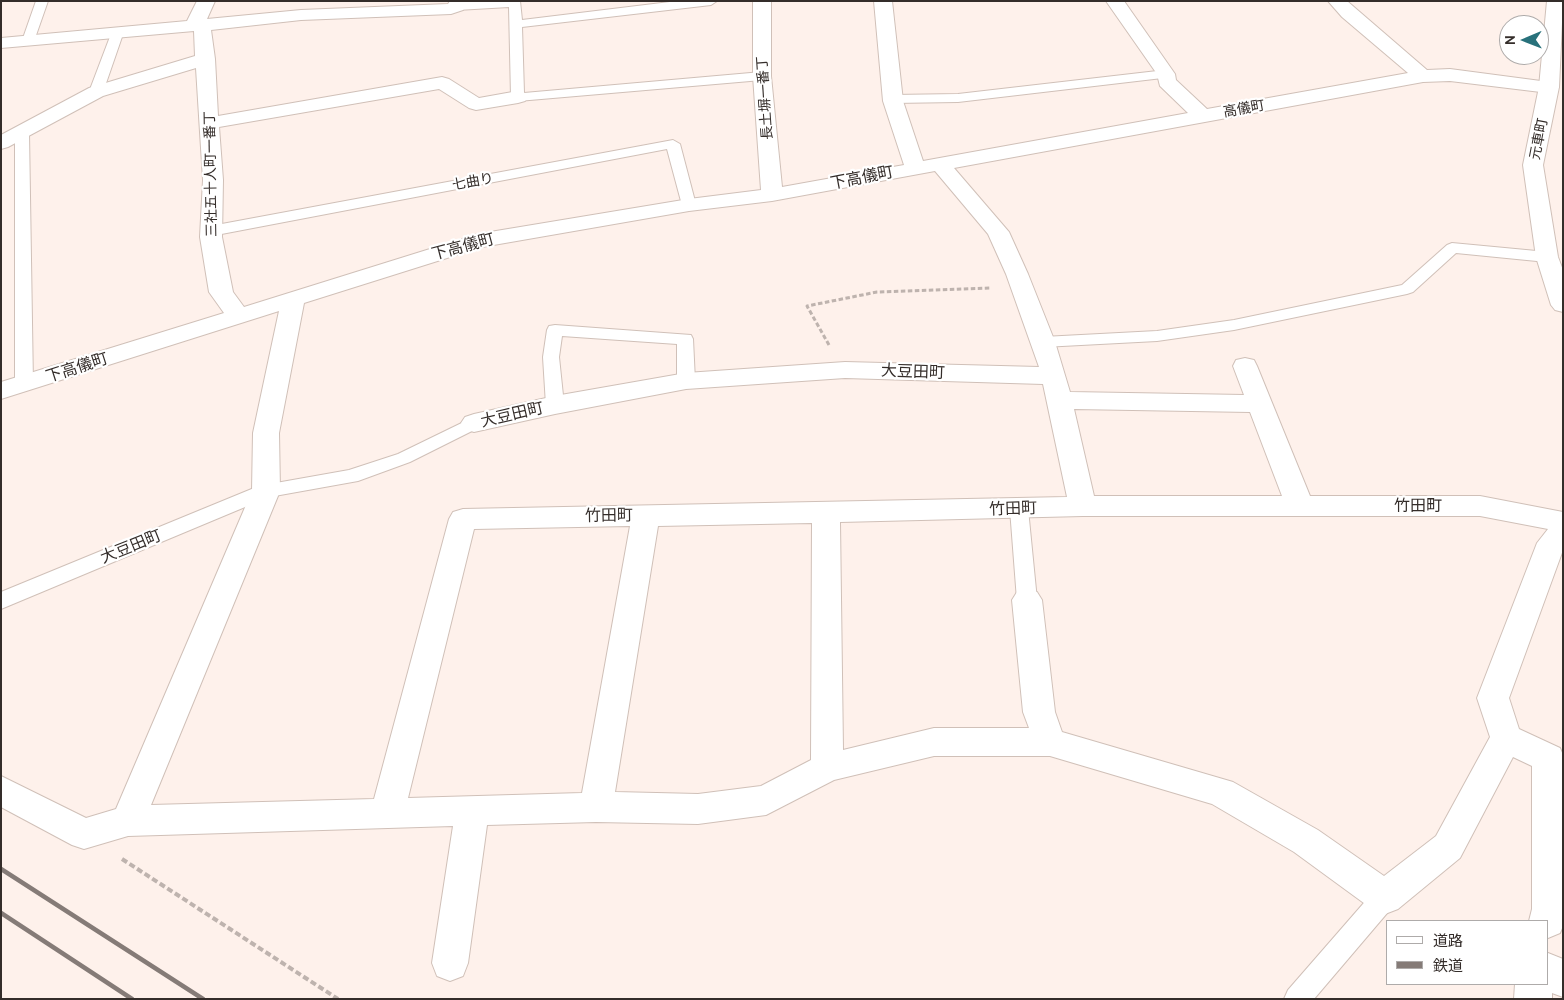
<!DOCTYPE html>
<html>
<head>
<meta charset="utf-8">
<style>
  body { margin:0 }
  #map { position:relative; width:1564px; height:1000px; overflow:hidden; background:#fef1eb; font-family:Cabin,"Noto Sans JP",sans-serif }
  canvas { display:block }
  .frame { position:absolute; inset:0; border:2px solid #342d2a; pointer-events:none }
  .legend { position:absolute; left:1386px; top:920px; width:162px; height:65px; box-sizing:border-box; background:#fff; border:1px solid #aeabaa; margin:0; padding:6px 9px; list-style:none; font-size:15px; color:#342d2a }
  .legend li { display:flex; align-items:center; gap:10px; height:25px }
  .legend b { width:25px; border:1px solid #aeabaa }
  .north { position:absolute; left:1499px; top:15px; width:50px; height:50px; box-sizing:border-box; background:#fff; border:1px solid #aeabaa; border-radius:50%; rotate:269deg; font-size:14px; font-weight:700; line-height:20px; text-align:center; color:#342d2a }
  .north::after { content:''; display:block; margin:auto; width:18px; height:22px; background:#28717b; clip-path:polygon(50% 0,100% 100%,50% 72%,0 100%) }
</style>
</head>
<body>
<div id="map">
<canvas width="1564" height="1000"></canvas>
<div class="frame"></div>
<ul class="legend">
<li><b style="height:6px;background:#fff"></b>道路</li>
<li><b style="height:6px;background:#857b77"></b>鉄道</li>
</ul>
<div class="north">N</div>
</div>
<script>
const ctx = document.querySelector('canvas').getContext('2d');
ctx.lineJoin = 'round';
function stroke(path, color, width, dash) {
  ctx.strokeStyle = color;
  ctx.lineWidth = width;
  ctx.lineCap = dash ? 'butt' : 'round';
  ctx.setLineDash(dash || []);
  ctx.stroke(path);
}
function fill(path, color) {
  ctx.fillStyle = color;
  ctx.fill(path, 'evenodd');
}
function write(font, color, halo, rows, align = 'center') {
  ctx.font = font + ' Cabin,"Noto Sans JP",sans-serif';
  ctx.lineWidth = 4.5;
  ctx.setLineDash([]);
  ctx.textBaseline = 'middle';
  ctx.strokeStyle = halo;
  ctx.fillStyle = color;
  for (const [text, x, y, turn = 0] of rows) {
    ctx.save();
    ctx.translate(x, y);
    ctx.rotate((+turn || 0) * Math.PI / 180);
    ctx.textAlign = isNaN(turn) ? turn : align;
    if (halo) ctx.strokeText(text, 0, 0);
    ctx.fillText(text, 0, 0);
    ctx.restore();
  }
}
const lane = new Path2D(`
  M 36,1 L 48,1 L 34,41 L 28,45 L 22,41 Z
  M 520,1 L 522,20 L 678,1 L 717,1 L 711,5 L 522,27 L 524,93 L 762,72 L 768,76 L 762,80 L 518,101 L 513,100 L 511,97 L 509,7 L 457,10 L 451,6 L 457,2 Z
  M 117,30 L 123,34 L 103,92 L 101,95 L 91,95 L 89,92 L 111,34 Z
  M 1166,70 L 1172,74 L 1171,77 L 958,102 L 893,103 L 886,99 L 893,95 L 958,94 Z
  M 22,129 L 29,133 L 33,385 L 30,389 L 24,391 L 18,389 L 15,385 L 15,133 Z
  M 673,140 L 680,144 L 696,205 L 694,208 L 684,208 L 682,205 L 667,149 L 211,236 L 206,234 L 203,231 L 206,228 L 211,226 Z
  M 1452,243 L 1547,252 L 1552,254 L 1555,257 L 1552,260 L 1547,262 L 1456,253 L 1413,292 L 1407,294 L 1234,330 L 1157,341 L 1043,347 L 1037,346 L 1035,342 L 1037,338 L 1043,337 L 1157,331 L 1234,320 L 1402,285 L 1447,245 Z
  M 555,325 L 691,335 L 693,339 L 695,381 L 692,385 L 686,387 L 680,385 L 677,381 L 677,344 L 562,336 L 559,357 L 564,405 L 561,409 L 555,411 L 549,409 L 546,405 L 543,357 L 547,330 L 549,326 Z
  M 474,417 L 480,419 L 483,423 L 480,427 L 410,462 L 358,481 L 269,497 L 1,609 L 1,592 L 259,486 L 349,470 L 398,454 Z
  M 1019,502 L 1026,504 L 1028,509 L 1037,600 L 1034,605 L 1027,608 L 1020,605 L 1017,600 L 1010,509 L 1012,504 Z
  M 1385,886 L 1394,889 L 1397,897 L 1394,905 L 1314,999 L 1284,999 L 1288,990 L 1376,889 Z`);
const street = new Path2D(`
  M 197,1 L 215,1 L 207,19 L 301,10 L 448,4 L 450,1 L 468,1 L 463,10 L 451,14 L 301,20 L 211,30 L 215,59 L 218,116 L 442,77 L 449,79 L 479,98 L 518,91 L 525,93 L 528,97 L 525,101 L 518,103 L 476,110 L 469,108 L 439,89 L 219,127 L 223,180 L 222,237 L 233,292 L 244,307 L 478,234 L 689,199 L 761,190 L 753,76 L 753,1 L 771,1 L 771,76 L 782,187 L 904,165 L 883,101 L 874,1 L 892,1 L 903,101 L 923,161 L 1188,113 L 1160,86 L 1157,74 L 1106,1 L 1124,1 L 1175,74 L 1176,80 L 1207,109 L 1408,73 L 1342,17 L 1328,1 L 1347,1 L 1427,70 L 1450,69 L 1556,83 L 1559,87 L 1556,91 L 1549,93 L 1450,81 L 1423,82 L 954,168 L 1009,232 L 1028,274 L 1055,342 L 1070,392 L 1244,395 L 1233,366 L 1236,360 L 1245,358 L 1254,360 L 1257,366 L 1310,496 L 1480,496 L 1563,512 L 1563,550 L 1509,698 L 1519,729 L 1560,748 L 1563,755 L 1563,926 L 1560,933 L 1548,938 L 1548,921 L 1529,921 L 1532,909 L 1532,766 L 1513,757 L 1460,858 L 1398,909 L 1385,914 L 1372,909 L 1294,852 L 1212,804 L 1050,756 L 934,756 L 834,780 L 766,815 L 698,824 L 596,822 L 487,825 L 468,963 L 463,976 L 450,981 L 437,976 L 432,963 L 453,826 L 128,836 L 84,849 L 72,845 L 1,807 L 1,776 L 86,818 L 116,809 L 252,491 L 253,433 L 279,311 L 1,399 L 1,382 L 224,313 L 209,292 L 200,237 L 203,180 L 196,68 L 103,96 L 8,147 L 1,149 L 1,135 L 89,88 L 195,56 L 194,31 L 1,48 L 1,38 L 187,21 ZM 935,171 L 988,234 L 1006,274 L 1039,367 L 845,362 L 686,373 L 555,396 L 474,414 L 465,417 L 461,423 L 465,429 L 474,432 L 555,414 L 686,389 L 845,378 L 1043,384 L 1067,497 L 463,509 L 453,512 L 449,519 L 374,799 L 151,805 L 280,491 L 279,433 L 304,303 L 482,247 L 689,211 L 772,201 ZM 1074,409 L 1250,412 L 1282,496 L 1094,496 ZM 1083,516 L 1480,516 L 1548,529 L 1537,543 L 1477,698 L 1490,737 L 1436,836 L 1384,876 L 1318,830 L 1233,782 L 1062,732 L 1055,712 L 1042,600 L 1037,592 L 1027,589 L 1017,592 L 1012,600 L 1023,712 L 1029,728 L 934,728 L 843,750 L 840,522 ZM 812,523 L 811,760 L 761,786 L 698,794 L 615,792 L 658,526 ZM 630,526 L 582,793 L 408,798 L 474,529 Z
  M 1548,953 L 1563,959 L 1563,997 L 1552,993 L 1552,999 L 1514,999 L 1515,984 L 1548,984 Z`);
const secondary = new Path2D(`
  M 1547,1 L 1563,1 L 1559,87 L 1543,165 L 1558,257 L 1563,270 L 1563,312 L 1555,310 L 1551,305 L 1536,257 L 1523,165 L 1539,87 Z`);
stroke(lane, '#d0c0b8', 2);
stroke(street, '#d0c0b8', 2);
stroke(secondary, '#d0c0b8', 2);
stroke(new Path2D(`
  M 829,345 L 807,306 L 877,292 L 991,288`), '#beb3ae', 3, [4.5, 2.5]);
stroke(new Path2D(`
  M 122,859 L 338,999`), '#beb3ae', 4, [6, 3]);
fill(lane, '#fff');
fill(street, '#fff');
fill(secondary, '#fff');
stroke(new Path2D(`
  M 1,869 L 203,999
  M 1,913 L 132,999`), '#857b77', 4.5);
write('14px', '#342d2a', '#fff', [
  ["長土塀一番丁",765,98,-94],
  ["高儀町",1244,109,-10],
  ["元車町",1539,139,-79],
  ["三社五十人町一番丁",211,174,-91],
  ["七曲り",473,182,-10]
]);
write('16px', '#342d2a', '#fff', [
  ["下高儀町",862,178,-11],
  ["下高儀町",463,247,-15],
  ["下高儀町",77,368,-18],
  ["大豆田町",913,372,2],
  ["大豆田町",512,415,-13],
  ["竹田町",1418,506],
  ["竹田町",1013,509,-2],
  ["竹田町",609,516,-1],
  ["大豆田町",131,547,-22]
]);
</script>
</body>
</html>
